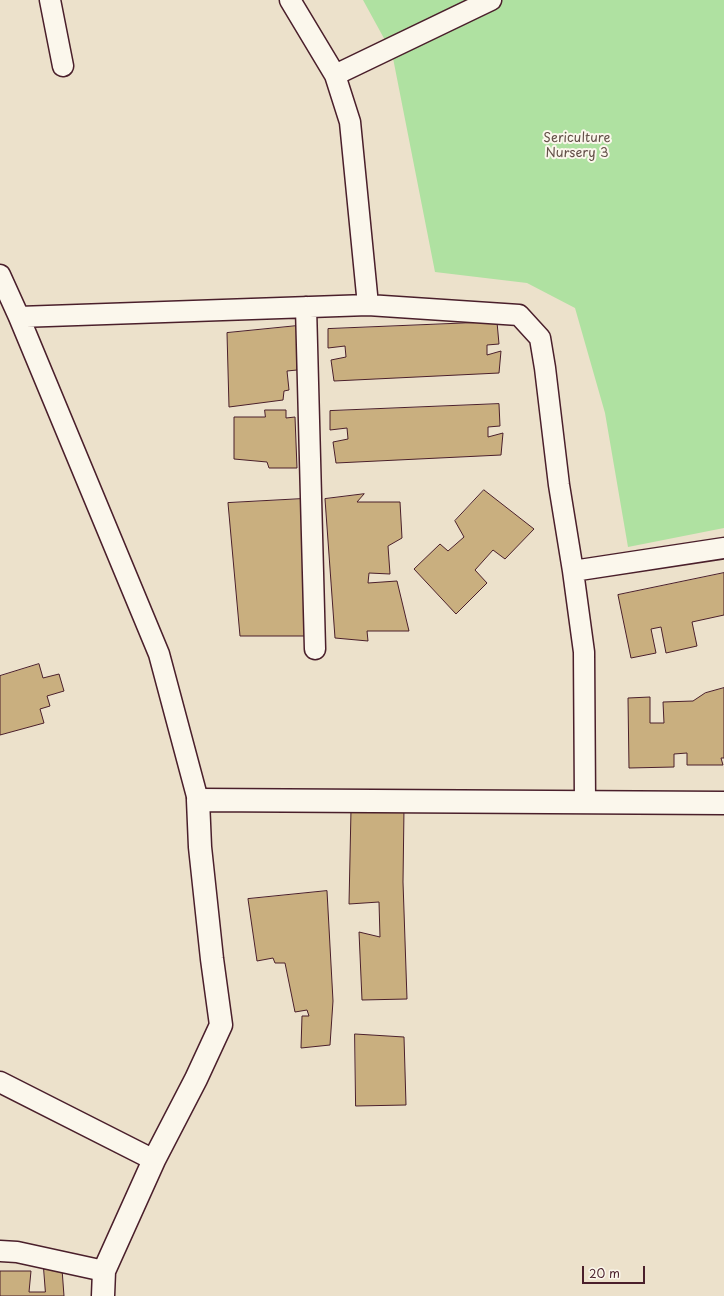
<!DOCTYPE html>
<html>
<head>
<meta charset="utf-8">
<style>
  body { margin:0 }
  #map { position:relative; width:724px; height:1296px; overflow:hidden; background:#ece1cb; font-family:"Playpen Sans",sans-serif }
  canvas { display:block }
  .scale { position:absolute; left:582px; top:1266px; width:63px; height:18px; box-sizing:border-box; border:2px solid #4a1f2b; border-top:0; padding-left:5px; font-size:12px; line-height:14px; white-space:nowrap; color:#4a1f2b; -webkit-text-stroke:3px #fbf7ec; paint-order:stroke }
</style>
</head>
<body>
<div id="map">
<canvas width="724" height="1296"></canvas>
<div class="scale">20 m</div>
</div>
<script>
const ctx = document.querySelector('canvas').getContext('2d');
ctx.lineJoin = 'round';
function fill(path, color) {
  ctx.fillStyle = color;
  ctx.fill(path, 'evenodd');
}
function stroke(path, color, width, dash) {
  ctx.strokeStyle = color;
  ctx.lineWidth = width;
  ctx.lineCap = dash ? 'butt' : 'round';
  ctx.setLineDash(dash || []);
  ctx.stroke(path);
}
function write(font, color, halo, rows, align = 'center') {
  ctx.font = font + ' "Playpen Sans",sans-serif';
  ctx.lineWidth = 4;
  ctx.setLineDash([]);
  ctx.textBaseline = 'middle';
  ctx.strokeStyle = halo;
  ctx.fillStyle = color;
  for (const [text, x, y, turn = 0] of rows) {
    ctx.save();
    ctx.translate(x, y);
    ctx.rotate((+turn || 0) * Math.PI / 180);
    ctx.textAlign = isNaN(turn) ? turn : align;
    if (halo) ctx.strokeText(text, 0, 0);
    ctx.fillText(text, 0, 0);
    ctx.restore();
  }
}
fill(new Path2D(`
  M 363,0 L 724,0 L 724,528 L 628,547 L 605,413 L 575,308 L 527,283 L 435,272 L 392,53 Z`), '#afe1a1');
const building = new Path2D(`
  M 497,322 L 499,344 L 487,345 L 487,355 L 501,351 L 499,373 L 334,381 L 331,360 L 346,357 L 345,346 L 328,348 L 328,329 Z
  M 297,326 L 297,370 L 287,371 L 289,390 L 284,391 L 283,400 L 229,407 L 227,333 Z
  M 499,404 L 500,426 L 488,427 L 488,437 L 503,433 L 501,455 L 336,463 L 333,442 L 348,439 L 347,428 L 330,430 L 330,411 Z
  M 265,410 L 286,410 L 286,418 L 295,417 L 297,468 L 269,468 L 267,462 L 234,459 L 234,417 L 265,417 Z
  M 484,490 L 534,529 L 505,559 L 493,550 L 475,570 L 487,583 L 456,614 L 414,569 L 440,544 L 448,551 L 464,537 L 455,521 Z
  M 364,494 L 357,502 L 400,502 L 402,538 L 388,546 L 390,574 L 369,573 L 368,583 L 397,581 L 409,631 L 367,631 L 368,641 L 335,638 L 325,499 Z
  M 302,499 L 307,636 L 240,636 L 228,503 Z
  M 724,573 L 724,615 L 692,622 L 697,646 L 666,653 L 661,627 L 651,629 L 656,653 L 631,658 L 618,595 Z
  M 39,664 L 43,678 L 59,674 L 64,691 L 47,696 L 50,706 L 40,709 L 44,723 L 0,735 L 0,676 Z
  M 724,688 L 724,758 L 721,758 L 723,765 L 687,765 L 687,753 L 674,754 L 674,767 L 629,768 L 628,698 L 650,697 L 650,723 L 664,723 L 663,702 L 693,701 L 705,693 Z
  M 404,809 L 403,882 L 407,999 L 362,1000 L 359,932 L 380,937 L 379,902 L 349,904 L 351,810 Z
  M 327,891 L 333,1001 L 330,1045 L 301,1048 L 302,1016 L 309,1016 L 307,1010 L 295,1012 L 285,963 L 275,963 L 273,958 L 257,961 L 248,899 Z
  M 355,1034 L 404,1037 L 406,1105 L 356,1106 Z
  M 44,1269 L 62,1269 L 64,1296 L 0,1296 L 0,1271 L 31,1271 L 29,1292 L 45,1292 Z`);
fill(building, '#c9af7f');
stroke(building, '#4a1f2b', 1);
const minor = new Path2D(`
  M 50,0 L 63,66
  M 290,0 L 335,75 L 350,122 L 368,305
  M 335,75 L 491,0
  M 0,275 L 19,317 L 159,654 L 198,800
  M 306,307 L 315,649
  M 19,317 L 368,305 L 519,315 L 540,338 L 545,368 L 559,485 L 573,571 L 584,652 L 585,801
  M 573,571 L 724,548
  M 0,1082 L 154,1160
  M 0,1251 L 17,1252 L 104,1271`);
const tertiary = new Path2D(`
  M 103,1296 L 104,1271 L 154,1160 L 196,1079 L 221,1025 L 212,959 L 200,847 L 198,800 L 724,803`);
stroke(minor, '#4a1f2b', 23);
stroke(tertiary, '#4a1f2b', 25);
stroke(minor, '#fbf7ec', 20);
stroke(tertiary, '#fbf7ec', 22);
write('13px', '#635048', '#fbf7ec', [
  ["Sericulture",577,138],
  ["Nursery 3",577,153]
]);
</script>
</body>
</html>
